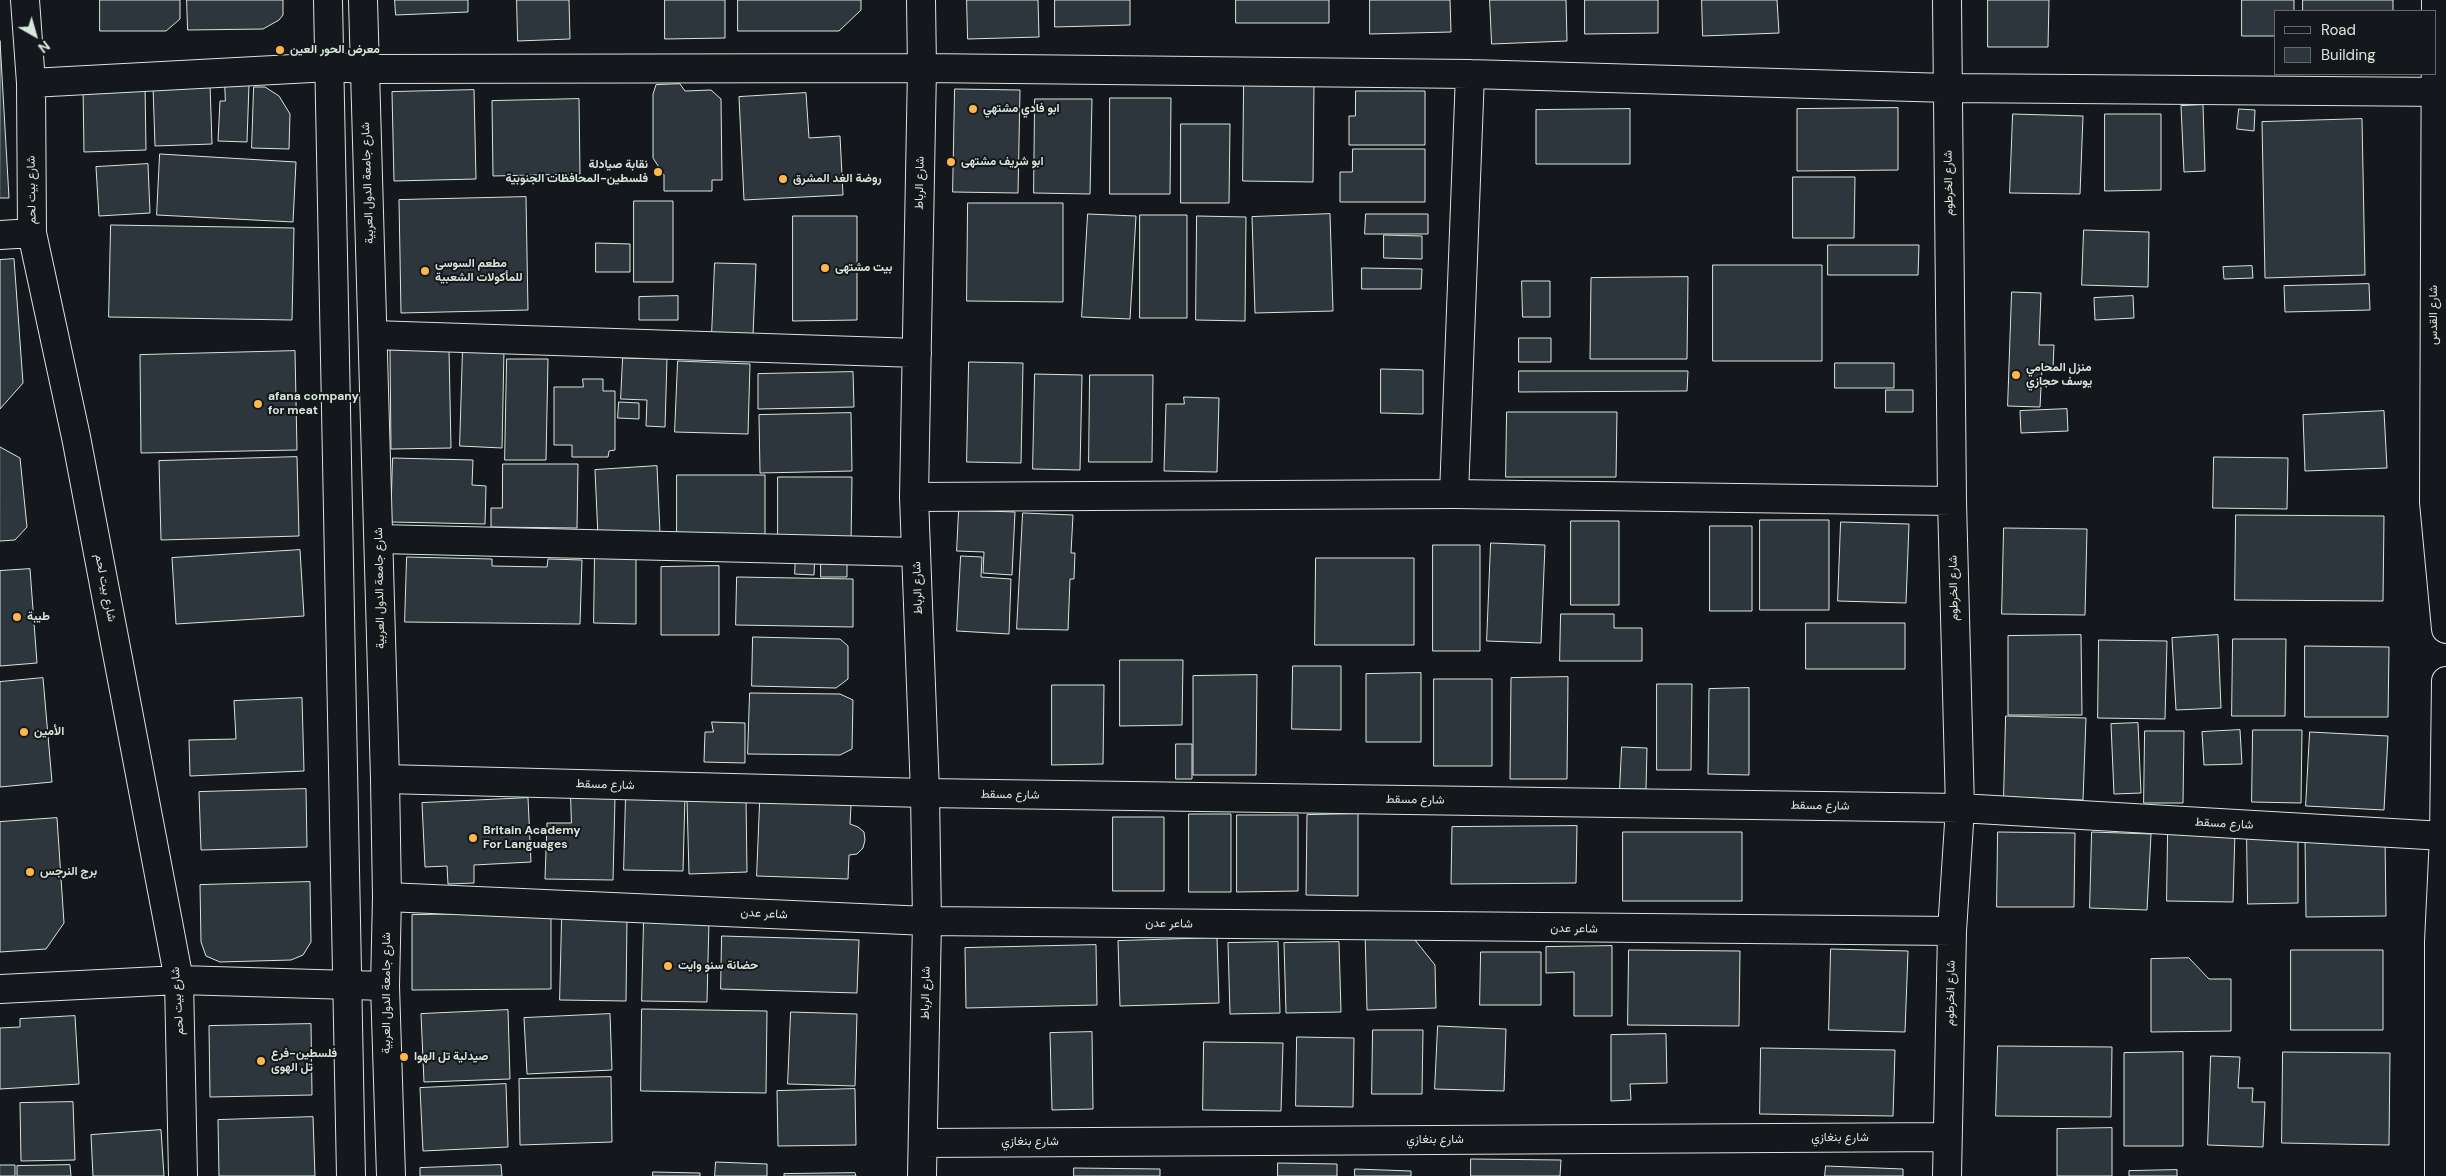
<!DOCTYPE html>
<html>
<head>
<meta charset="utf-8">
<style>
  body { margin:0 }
  #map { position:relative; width:2446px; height:1176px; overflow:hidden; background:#14181c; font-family:"DM Sans",sans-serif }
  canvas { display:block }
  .legend { position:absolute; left:2274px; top:10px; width:162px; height:65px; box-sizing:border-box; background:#14181c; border:1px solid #626a69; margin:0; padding:6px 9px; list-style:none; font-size:15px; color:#d8e6dc }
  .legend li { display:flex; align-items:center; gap:10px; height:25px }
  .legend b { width:25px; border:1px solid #626a69 }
  .north { position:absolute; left:10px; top:10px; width:50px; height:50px; -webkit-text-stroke:4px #14181c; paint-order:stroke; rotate:142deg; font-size:14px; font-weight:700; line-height:20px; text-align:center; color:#d8e6dc }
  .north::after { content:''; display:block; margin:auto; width:18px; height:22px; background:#d8e6dc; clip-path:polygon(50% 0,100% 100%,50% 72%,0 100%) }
</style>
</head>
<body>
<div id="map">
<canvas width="2446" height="1176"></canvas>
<ul class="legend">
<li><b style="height:6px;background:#14181c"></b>Road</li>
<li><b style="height:14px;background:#2c363c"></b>Building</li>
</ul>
<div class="north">N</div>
</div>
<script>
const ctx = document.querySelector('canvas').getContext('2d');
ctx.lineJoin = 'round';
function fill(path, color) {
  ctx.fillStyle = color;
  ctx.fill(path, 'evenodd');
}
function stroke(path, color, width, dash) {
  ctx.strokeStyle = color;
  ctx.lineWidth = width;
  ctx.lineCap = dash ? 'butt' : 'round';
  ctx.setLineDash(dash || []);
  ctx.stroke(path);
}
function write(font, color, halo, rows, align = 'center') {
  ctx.font = font + ' "DM Sans",Vazirmatn,sans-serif';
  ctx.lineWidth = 4;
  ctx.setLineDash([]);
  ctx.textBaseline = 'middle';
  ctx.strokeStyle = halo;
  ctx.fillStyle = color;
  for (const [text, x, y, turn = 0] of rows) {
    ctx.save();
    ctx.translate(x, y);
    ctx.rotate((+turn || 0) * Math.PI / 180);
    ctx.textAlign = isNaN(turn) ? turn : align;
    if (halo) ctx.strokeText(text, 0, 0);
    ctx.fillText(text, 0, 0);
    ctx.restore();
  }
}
const building = new Path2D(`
  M 100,0 L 180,0 L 180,19 L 166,31 L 100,31 Z
  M 187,0 L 283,0 L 283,15 L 279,20 L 263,29 L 188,30 Z
  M 395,0 L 468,0 L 468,12 L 396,15 Z
  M 517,0 L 569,0 L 570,39 L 518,41 Z
  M 665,0 L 725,0 L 725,38 L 665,39 Z
  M 738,0 L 861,0 L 861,10 L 839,31 L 738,31 Z
  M 967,0 L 1038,0 L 1039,37 L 968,39 Z
  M 1055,0 L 1130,0 L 1130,25 L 1055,27 Z
  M 1236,0 L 1329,0 L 1329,23 L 1236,23 Z
  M 1370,0 L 1450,0 L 1451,32 L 1370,34 Z
  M 1490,0 L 1566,0 L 1567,41 L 1492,44 Z
  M 1585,0 L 1658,0 L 1658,33 L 1585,34 Z
  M 1702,0 L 1777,0 L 1779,33 L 1703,36 Z
  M 1988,0 L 2049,0 L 2048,47 L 1988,47 Z
  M 2242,0 L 2294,0 L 2294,11 L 2275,11 L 2275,36 L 2242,36 Z
  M 2303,0 L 2393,0 L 2393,11 L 2303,11 Z
  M 0,41 L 9,198 L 0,198 Z
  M 225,83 L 249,84 L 247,142 L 218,141 L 220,101 L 225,101 Z
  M 145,84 L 146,150 L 84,152 L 83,85 Z
  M 210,84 L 212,144 L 155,146 L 153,86 Z
  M 680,84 L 685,91 L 711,90 L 721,99 L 722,180 L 712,180 L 712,191 L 664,191 L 664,175 L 653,158 L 653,94 L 656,85 Z
  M 1244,84 L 1314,84 L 1313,182 L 1243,181 Z
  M 254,87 L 265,87 L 279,96 L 290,114 L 289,149 L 252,148 Z
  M 955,89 L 1020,90 L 1018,193 L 953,192 Z
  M 474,90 L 476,179 L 394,181 L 392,92 Z
  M 1356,91 L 1425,91 L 1425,145 L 1349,145 L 1349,116 L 1355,116 Z
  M 806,93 L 809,138 L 840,136 L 843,195 L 744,200 L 739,97 Z
  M 1110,98 L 1171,98 L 1170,194 L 1110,194 Z
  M 579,99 L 580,174 L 493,176 L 492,101 Z
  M 1035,99 L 1092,99 L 1090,194 L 1034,193 Z
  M 2203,105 L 2205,171 L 2184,172 L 2181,106 Z
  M 1898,108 L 1898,170 L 1797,171 L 1797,109 Z
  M 1630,109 L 1630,164 L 1536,164 L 1536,110 Z
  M 2239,109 L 2255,110 L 2254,131 L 2237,129 Z
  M 2013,114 L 2083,116 L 2080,194 L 2010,193 Z
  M 2105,114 L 2161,114 L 2161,190 L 2105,191 Z
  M 2362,119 L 2365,275 L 2265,278 L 2262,122 Z
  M 1181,124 L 1230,124 L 1229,203 L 1181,203 Z
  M 1353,149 L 1425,149 L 1425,202 L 1340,202 L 1340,172 L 1352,172 Z
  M 160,154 L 296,162 L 293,222 L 157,215 Z
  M 148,164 L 150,213 L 99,216 L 96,167 Z
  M 1793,177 L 1855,177 L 1854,238 L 1793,238 Z
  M 526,197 L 528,310 L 401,313 L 399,200 Z
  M 634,201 L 673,201 L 673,282 L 634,282 Z
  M 968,203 L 1063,203 L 1063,302 L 967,301 Z
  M 1088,214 L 1136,216 L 1130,319 L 1082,317 Z
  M 1330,214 L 1333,311 L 1255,313 L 1252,217 Z
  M 1366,214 L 1428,214 L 1428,234 L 1365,234 Z
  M 1140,215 L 1187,215 L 1187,318 L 1140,318 Z
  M 793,216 L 857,216 L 857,320 L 793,321 Z
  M 1197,216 L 1246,217 L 1245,321 L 1196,320 Z
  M 111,225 L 294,228 L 292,320 L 109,317 Z
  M 2084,230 L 2149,232 L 2148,287 L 2082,285 Z
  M 1384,235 L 1422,236 L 1422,259 L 1384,258 Z
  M 596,243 L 630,244 L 630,272 L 596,272 Z
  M 1828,245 L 1919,245 L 1918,275 L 1828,275 Z
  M 14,259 L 23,383 L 0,409 L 0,260 Z
  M 715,263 L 756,264 L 753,335 L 712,334 Z
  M 1713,265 L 1822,265 L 1822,361 L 1713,361 Z
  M 2252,266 L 2253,278 L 2224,279 L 2223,267 Z
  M 1362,268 L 1422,269 L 1421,289 L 1362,289 Z
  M 1688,277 L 1687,359 L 1590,359 L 1591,278 Z
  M 1522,281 L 1550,281 L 1550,317 L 1523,317 Z
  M 2369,284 L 2370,310 L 2285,312 L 2284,286 Z
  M 2012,292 L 2041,293 L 2039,345 L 2054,345 L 2053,368 L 2042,368 L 2040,407 L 2008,406 Z
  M 678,296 L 678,320 L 639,320 L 639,297 Z
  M 2133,296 L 2134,318 L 2095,320 L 2094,298 Z
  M 1519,338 L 1551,338 L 1551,362 L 1519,362 Z
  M 463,347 L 504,349 L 502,448 L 460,446 Z
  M 449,349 L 451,448 L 391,449 L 390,350 Z
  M 295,351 L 297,450 L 141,453 L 140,355 Z
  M 623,358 L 667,359 L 665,427 L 646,426 L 647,400 L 621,399 Z
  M 507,359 L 548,359 L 546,460 L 505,460 Z
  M 678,361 L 750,364 L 748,434 L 675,432 Z
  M 969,362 L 1023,363 L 1021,463 L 967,462 Z
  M 1835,363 L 1894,363 L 1894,388 L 1835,388 Z
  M 1381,369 L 1423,370 L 1423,414 L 1381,413 Z
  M 1519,371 L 1688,371 L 1687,391 L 1519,392 Z
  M 853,372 L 854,407 L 758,409 L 758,374 Z
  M 1035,374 L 1082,375 L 1080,470 L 1033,469 Z
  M 1090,375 L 1153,375 L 1152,462 L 1089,462 Z
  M 583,379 L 603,379 L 603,391 L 615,391 L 615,450 L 609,451 L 608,457 L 572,457 L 572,445 L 554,445 L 554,387 L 583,387 Z
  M 1886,390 L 1913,390 L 1913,412 L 1886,412 Z
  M 1184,397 L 1219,398 L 1217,472 L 1164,471 L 1166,404 L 1184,404 Z
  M 619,402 L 639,403 L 639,419 L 618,418 Z
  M 2067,409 L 2068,431 L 2021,433 L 2020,411 Z
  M 2384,411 L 2387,468 L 2305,471 L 2303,415 Z
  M 1507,412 L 1617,412 L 1616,477 L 1506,477 Z
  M 851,413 L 852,471 L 760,473 L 759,415 Z
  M 0,447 L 20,458 L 27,527 L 15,540 L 0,541 Z
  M 297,457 L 299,536 L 161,540 L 159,461 Z
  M 2214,457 L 2288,458 L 2287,509 L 2213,508 Z
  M 393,458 L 473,460 L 472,485 L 486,486 L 485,524 L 391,522 Z
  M 503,464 L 578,464 L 577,528 L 491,527 L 491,508 L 502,508 Z
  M 657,466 L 660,533 L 598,537 L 595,470 Z
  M 677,475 L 765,475 L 765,538 L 677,538 Z
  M 778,477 L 852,477 L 851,544 L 778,544 Z
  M 959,510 L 1015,512 L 1012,575 L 983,573 L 984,552 L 957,551 Z
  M 1023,513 L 1073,515 L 1071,553 L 1075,553 L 1074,579 L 1070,579 L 1068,630 L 1017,629 Z
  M 2236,515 L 2384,516 L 2383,601 L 2235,600 Z
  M 1760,520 L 1829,520 L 1829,610 L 1760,610 Z
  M 1571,521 L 1619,521 L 1619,605 L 1571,605 Z
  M 1841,522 L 1909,524 L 1906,603 L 1838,601 Z
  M 1710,526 L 1752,526 L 1752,611 L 1710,611 Z
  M 2004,528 L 2087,529 L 2085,615 L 2002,614 Z
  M 1491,543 L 1545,545 L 1541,643 L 1487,641 Z
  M 1433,545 L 1480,545 L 1480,651 L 1433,651 Z
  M 300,550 L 304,616 L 176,624 L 172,558 Z
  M 595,552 L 636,552 L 636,624 L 594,623 Z
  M 796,554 L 815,554 L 814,575 L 795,574 Z
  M 961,556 L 982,557 L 981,577 L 1011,579 L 1009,634 L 957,631 Z
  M 407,557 L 492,559 L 492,566 L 547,567 L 548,559 L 582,560 L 580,624 L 405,622 Z
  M 821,558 L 847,558 L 847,577 L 821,577 Z
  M 1316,558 L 1414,558 L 1414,645 L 1315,645 Z
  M 719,566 L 719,635 L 661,635 L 661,567 Z
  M 30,569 L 37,663 L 0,666 L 0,571 Z
  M 737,577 L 853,579 L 853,627 L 736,625 Z
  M 1561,614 L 1614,614 L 1614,628 L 1642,628 L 1642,661 L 1560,661 Z
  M 1806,623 L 1905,623 L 1905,669 L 1806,669 Z
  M 2081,635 L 2082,715 L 2008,715 L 2008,636 Z
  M 2218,635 L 2221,708 L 2176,710 L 2172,638 Z
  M 753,637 L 840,639 L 848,646 L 848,679 L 836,688 L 752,686 Z
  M 2233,639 L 2286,639 L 2285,716 L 2232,716 Z
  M 2099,640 L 2167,641 L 2165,719 L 2098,718 Z
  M 2305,646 L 2389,647 L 2388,717 L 2305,717 Z
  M 1120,660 L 1183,660 L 1182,725 L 1120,726 Z
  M 1293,666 L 1341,666 L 1341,730 L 1292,729 Z
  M 1421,673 L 1421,742 L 1366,742 L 1366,674 Z
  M 1257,675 L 1256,775 L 1193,775 L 1193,676 Z
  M 1568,677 L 1567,779 L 1510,779 L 1511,678 Z
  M 43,678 L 52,782 L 0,787 L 0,682 Z
  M 1434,679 L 1492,679 L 1492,766 L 1434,766 Z
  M 1657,684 L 1692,684 L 1691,770 L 1657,770 Z
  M 1052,685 L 1104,685 L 1103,764 L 1052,765 Z
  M 1749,688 L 1749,775 L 1708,774 L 1709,689 Z
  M 750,693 L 840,694 L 853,700 L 852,749 L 840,755 L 748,754 Z
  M 302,698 L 304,771 L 190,776 L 189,740 L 236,739 L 234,701 Z
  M 2006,716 L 2086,718 L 2083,800 L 2004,797 Z
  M 712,722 L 745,723 L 745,763 L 704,762 L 705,732 L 713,732 Z
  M 2138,723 L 2141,793 L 2114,794 L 2111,724 Z
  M 2240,730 L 2242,764 L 2204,765 L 2202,732 Z
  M 2253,730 L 2302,730 L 2301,803 L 2252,802 Z
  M 2145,731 L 2184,731 L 2183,803 L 2144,803 Z
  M 2310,732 L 2388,736 L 2384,810 L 2306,806 Z
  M 1176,744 L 1192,744 L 1192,779 L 1176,779 Z
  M 1622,747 L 1647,748 L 1646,789 L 1620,789 Z
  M 306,789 L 307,847 L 201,850 L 199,792 Z
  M 626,794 L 685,795 L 683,871 L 624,870 Z
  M 571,797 L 615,798 L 613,880 L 545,879 L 547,823 L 571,823 Z
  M 746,797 L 747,872 L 689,874 L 687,799 Z
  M 528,798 L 531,862 L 474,865 L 474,883 L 448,884 L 447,866 L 425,867 L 422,803 Z
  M 760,802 L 851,805 L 850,824 L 858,827 L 864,832 L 865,840 L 863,848 L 857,854 L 849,855 L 848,879 L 757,876 Z
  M 1189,814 L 1231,814 L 1231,892 L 1189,892 Z
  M 1358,814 L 1358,896 L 1306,895 L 1307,815 Z
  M 1237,815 L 1298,815 L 1298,891 L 1237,892 Z
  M 1113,817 L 1164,817 L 1164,891 L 1113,891 Z
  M 57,818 L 64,923 L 46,949 L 0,952 L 0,822 Z
  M 1577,826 L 1576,883 L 1451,884 L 1452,827 Z
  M 2168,830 L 2235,831 L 2233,902 L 2167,901 Z
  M 1623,832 L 1742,832 L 1742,901 L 1623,901 Z
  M 1998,832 L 2075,833 L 2074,907 L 1997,907 Z
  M 2092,832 L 2151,834 L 2147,910 L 2090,908 Z
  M 2385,836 L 2386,916 L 2306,917 L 2305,837 Z
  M 2247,838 L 2298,838 L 2298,903 L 2248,904 Z
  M 310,882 L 311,942 L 303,955 L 291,960 L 220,962 L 206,956 L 201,942 L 200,885 Z
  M 551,913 L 551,989 L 412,990 L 412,915 Z
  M 562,918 L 627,919 L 626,1001 L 560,1000 Z
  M 644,919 L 709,920 L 707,1002 L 642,1001 Z
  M 1407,930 L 1435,965 L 1436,1008 L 1367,1010 L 1365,931 Z
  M 722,936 L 859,940 L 857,993 L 721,989 Z
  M 1217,938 L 1219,1003 L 1120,1006 L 1118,941 Z
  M 1278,942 L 1280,1013 L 1230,1014 L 1228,943 Z
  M 1339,942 L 1341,1012 L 1286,1013 L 1284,943 Z
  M 1096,945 L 1097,1005 L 966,1008 L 965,948 Z
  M 1612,946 L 1612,1016 L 1574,1016 L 1574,972 L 1546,973 L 1546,947 Z
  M 1831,949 L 1908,951 L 1905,1032 L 1829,1030 Z
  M 1629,950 L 1740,951 L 1739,1026 L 1628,1025 Z
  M 2291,950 L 2383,950 L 2383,1030 L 2291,1030 Z
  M 1481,952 L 1541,952 L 1541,1005 L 1480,1005 Z
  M 2189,958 L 2209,979 L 2231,979 L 2231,1031 L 2151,1032 L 2151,959 Z
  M 642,1009 L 767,1011 L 766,1093 L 641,1091 Z
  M 508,1010 L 510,1079 L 424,1082 L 421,1014 Z
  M 791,1012 L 857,1014 L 855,1086 L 788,1084 Z
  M 610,1014 L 612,1070 L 527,1074 L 524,1018 Z
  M 75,1016 L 79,1084 L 0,1089 L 0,1028 L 20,1027 L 20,1019 Z
  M 311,1024 L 312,1095 L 210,1097 L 209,1026 Z
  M 1438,1026 L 1506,1029 L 1504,1091 L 1435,1089 Z
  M 1373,1030 L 1423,1030 L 1422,1094 L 1372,1094 Z
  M 1092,1032 L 1093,1109 L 1052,1110 L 1050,1033 Z
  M 1666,1034 L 1667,1083 L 1630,1084 L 1631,1100 L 1611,1101 L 1611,1035 Z
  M 1297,1037 L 1354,1038 L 1353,1107 L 1296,1106 Z
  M 1204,1042 L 1283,1043 L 1281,1111 L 1203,1110 Z
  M 1998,1046 L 2112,1047 L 2111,1117 L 1996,1116 Z
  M 1761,1048 L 1895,1050 L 1893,1116 L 1760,1114 Z
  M 2183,1052 L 2183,1146 L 2124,1146 L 2124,1053 Z
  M 2283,1052 L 2390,1053 L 2389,1145 L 2282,1143 Z
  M 2211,1056 L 2240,1057 L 2238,1088 L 2253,1088 L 2252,1102 L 2265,1102 L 2263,1147 L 2208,1145 Z
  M 611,1077 L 612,1142 L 520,1145 L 519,1079 Z
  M 506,1084 L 508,1147 L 423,1151 L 420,1088 Z
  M 855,1089 L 856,1145 L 778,1146 L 777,1091 Z
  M 73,1102 L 75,1160 L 21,1161 L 20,1103 Z
  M 313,1117 L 315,1176 L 219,1176 L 218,1120 Z
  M 2112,1128 L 2112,1176 L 2057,1176 L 2057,1129 Z
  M 161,1130 L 164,1176 L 93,1176 L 91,1135 Z
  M 1471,1159 L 1561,1160 L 1560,1176 L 1471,1176 Z
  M 716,1162 L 767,1164 L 767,1176 L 715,1176 Z
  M 1278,1163 L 1337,1164 L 1337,1176 L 1278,1176 Z
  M 0,1165 L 15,1165 L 15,1176 L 0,1176 Z
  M 70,1165 L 71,1176 L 17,1176 L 17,1166 Z
  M 501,1165 L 502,1176 L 420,1176 L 420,1168 Z
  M 1826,1166 L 1903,1169 L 1903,1176 L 1825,1176 Z
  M 1074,1168 L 1160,1169 L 1160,1176 L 1074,1176 Z
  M 1355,1169 L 1411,1171 L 1411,1176 L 1355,1176 Z
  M 2177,1170 L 2177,1176 L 2129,1176 L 2129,1171 Z
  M 653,1172 L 700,1173 L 700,1176 L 653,1176 Z
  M 855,1173 L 856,1176 L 784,1176 L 784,1174 Z`);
fill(building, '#2c363c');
stroke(building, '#d8e6dc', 1);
const minor = new Path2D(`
  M 25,0 L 31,83 L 32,233 L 76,437 L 179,980 L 183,1176
  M 921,0 L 922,68 L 914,497 L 925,793 L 927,921 L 922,1176
  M 31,83 L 330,67 L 364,69 L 922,68 L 1470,74 L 1948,88 L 2446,92
  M 0,235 L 32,233
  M 373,335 L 917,353
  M 1454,494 L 1470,74
  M 914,497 L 1454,494 L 1952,501
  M 379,539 L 916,552
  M 385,779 L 925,793 L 1960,808 L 2444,836
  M 387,897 L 927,921 L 1952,931
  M 0,989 L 179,980 L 385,986
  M 923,1143 L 1947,1137
  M 1947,1176 L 1952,931 L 1960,808 L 1952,501 L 1947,0`);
const major = new Path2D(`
  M 328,0 L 351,1176
  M 363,0 L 385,779 L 387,897 L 385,986 L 391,1176
  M 2436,0 L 2434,502 L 2446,629
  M 2439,1176 L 2439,942 L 2444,836 L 2446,681`);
stroke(minor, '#d8e6dc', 30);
stroke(major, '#d8e6dc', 30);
stroke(minor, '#14181c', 28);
stroke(major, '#14181c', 28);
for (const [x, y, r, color] of [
  [280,50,5,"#ffb74d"],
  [973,109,5,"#ffb74d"],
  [951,162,5,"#ffb74d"],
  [658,172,5,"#ffb74d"],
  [783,179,5,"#ffb74d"],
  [825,268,5,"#ffb74d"],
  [425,271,5,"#ffb74d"],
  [2016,375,5,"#ffb74d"],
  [258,404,5,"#ffb74d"],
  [17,617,5,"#ffb74d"],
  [24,732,5,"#ffb74d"],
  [473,838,5,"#ffb74d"],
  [30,872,5,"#ffb74d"],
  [668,966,5,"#ffb74d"],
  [404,1057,5,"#ffb74d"],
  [261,1061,5,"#ffb74d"]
]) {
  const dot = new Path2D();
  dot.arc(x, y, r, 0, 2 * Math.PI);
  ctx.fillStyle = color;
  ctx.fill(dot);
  stroke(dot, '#14181c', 2);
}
write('bold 12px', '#d8e6dc', '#14181c', [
  ["معرض الحور العين",290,50],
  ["ابو فادي مشتهي",983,109],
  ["ابو شريف مشتهى",961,162],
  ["نقابة صيادلة",648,165,"right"],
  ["فلسطين-المحافظات الجنوبية",648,179,"right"],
  ["روضة الغد المشرق",793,179],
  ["مطعم السوسي",435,264],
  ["للمأكولات الشعبية",435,278],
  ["بيت مشتهى",835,268],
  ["منزل المحامي",2026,368],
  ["يوسف حجازي",2026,382],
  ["afana company",268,397],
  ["for meat",268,411],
  ["طيبة",27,617],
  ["الأمين",34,732],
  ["Britain Academy",483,831],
  ["For Languages",483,845],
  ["برج النرجس",40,872],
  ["حضانة سنو وايت",678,966],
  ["فلسطين-فرع",271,1054],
  ["تل الهوى",271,1068],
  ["صيدلية تل الهوا",414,1057]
], 'left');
write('12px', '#d8e6dc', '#14181c', [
  ["شارع جامعة الدول العربية",368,183,-92],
  ["شارع الرباط",920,183,-89],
  ["شارع الخرطوم",1949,183,-91],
  ["شارع بيت لحم",32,190,-91],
  ["شارع القدس",2434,315,-90],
  ["شارع بيت لحم",105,588,79],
  ["شارع جامعة الدول العربية",380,588,-91],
  ["شارع الرباط",918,588,-92],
  ["شارع الخرطوم",1954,588,-91],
  ["شارع مسقط",605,785,2],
  ["شارع مسقط",1010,795,1],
  ["شارع مسقط",1415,800,1],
  ["شارع مسقط",1820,806,1],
  ["شارع مسقط",2224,824,3],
  ["شاعر عدن",764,914,3],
  ["شاعر عدن",1169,924,1],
  ["شاعر عدن",1574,929,1],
  ["شارع جامعة الدول العربية",387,993,-90],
  ["شارع الرباط",926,993,-89],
  ["شارع الخرطوم",1951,993,-89],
  ["شارع بيت لحم",178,1001,-94],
  ["شارع بنغازي",1840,1138],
  ["شارع بنغازي",1435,1140],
  ["شارع بنغازي",1030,1142]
]);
</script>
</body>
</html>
